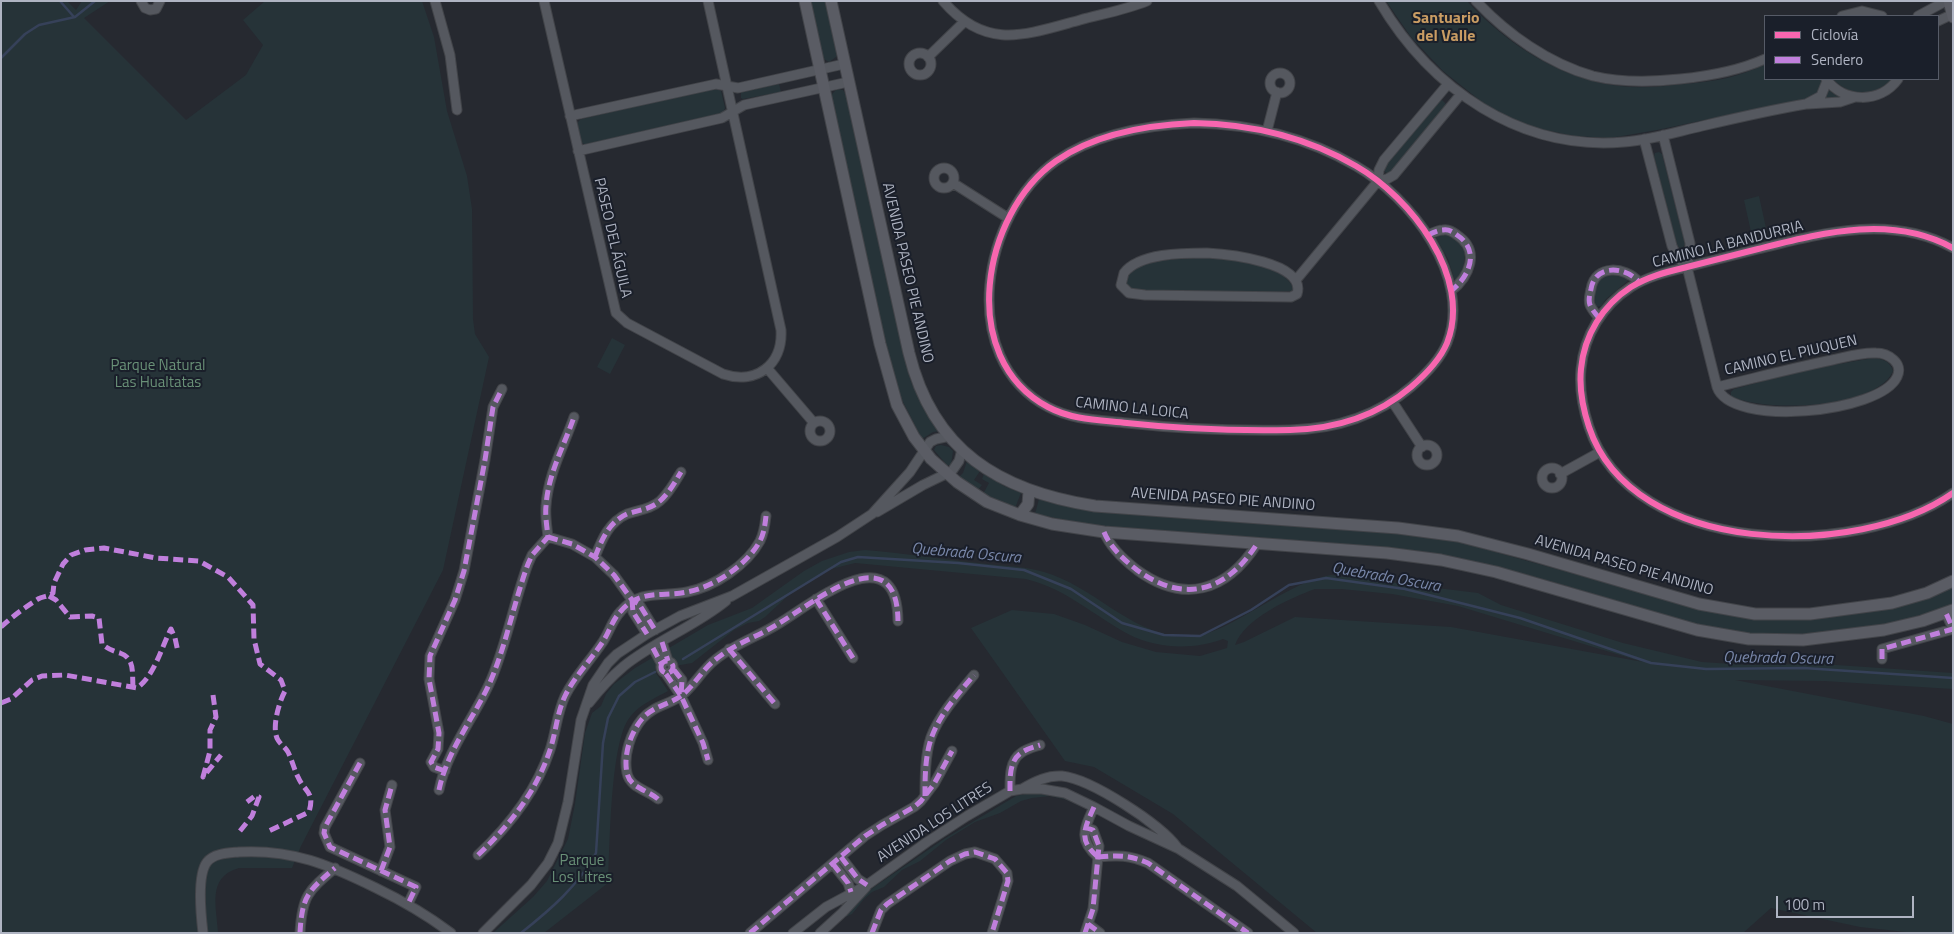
<!DOCTYPE html>
<html>
<head>
<meta charset="utf-8">
<style>
  body { margin:0 }
  #map { position:relative; width:1954px; height:934px; overflow:hidden; background:#262930; font-family:"Titillium Web",sans-serif }
  canvas { display:block }
  .frame { position:absolute; inset:0; border:2px solid #afb4c2; pointer-events:none }
  .legend { position:absolute; left:1764px; top:15px; width:175px; height:65px; box-sizing:border-box; background:#1a1f2a; border:1px solid #565b67; margin:0; padding:6px 9px; list-style:none; font-size:15px; color:#afb4c2 }
  .legend li { display:flex; align-items:center; gap:10px; height:25px }
  .legend b { width:25px; border:1px solid #565b67 }
  .scale { position:absolute; left:1776px; top:896px; width:138px; height:22px; box-sizing:border-box; border:2px solid #afb4c2; border-top:0; padding-left:6px; font-size:15px; line-height:18px; white-space:nowrap; color:#afb4c2; -webkit-text-stroke:4px #1a1f2a; paint-order:stroke }
</style>
</head>
<body>
<div id="map">
<canvas width="1954" height="934"></canvas>
<div class="frame"></div>
<ul class="legend">
<li><b style="height:6px;background:#f766af"></b>Ciclovía</li>
<li><b style="height:6px;background:#c07fdc"></b>Sendero</li>
</ul>
<div class="scale">100 m</div>
</div>
<script>
const ctx = document.querySelector('canvas').getContext('2d');
ctx.lineJoin = 'round';
function fill(path, color) {
  ctx.fillStyle = color;
  ctx.fill(path, 'evenodd');
}
function stroke(path, color, width, dash) {
  ctx.strokeStyle = color;
  ctx.lineWidth = width;
  ctx.lineCap = dash ? 'butt' : 'round';
  ctx.setLineDash(dash || []);
  ctx.stroke(path);
}
function write(font, color, halo, rows, align = 'center') {
  ctx.font = font + ' "Titillium Web",sans-serif';
  ctx.lineWidth = 4;
  ctx.setLineDash([]);
  ctx.textBaseline = 'middle';
  ctx.strokeStyle = halo;
  ctx.fillStyle = color;
  for (const [text, x, y, turn = 0] of rows) {
    ctx.save();
    ctx.translate(x, y);
    ctx.rotate((+turn || 0) * Math.PI / 180);
    ctx.textAlign = isNaN(turn) ? turn : align;
    if (halo) ctx.strokeText(text, 0, 0);
    ctx.fillText(text, 0, 0);
    ctx.restore();
  }
}
fill(new Path2D(`
  M 1,1 L 67,1 L 76,10 L 82,1 L 110,1 L 84,18 L 186,120 L 246,75 L 263,45 L 243,20 L 265,1 L 422,1 L 434,37 L 447,111 L 467,176 L 472,209 L 473,319 L 475,334 L 489,357 L 443,570 L 301,846 L 292,868 L 239,868 C 206,877 217,908 218,933 L 1,933 Z
  M 810,1 L 826,1 L 837,54 L 836,57 L 829,62 L 824,59 L 821,52 Z
  M 1386,1 L 1467,1 C 1506,44 1562,80 1620,86 C 1642,89 1664,86 1685,84 C 1712,82 1741,77 1765,64 L 1765,79 L 1820,79 L 1828,90 L 1839,97 L 1837,100 L 1799,100 L 1657,130 L 1610,138 L 1574,136 L 1527,126 L 1487,106 L 1443,71 L 1411,37 Z
  M 1833,79 L 1892,79 C 1874,97 1850,97 1833,79 Z
  M 779,84 L 781,92 L 743,99 L 741,98 L 741,92 Z
  M 714,88 L 721,91 L 725,108 L 722,115 L 585,145 L 580,141 L 577,123 L 581,119 Z
  M 837,89 L 843,90 L 846,95 L 911,382 L 927,413 L 939,431 L 933,432 L 922,439 L 900,396 L 885,342 L 831,95 Z
  M 1442,100 L 1446,104 L 1444,109 L 1391,173 L 1387,174 L 1383,169 L 1437,102 Z
  M 1659,152 L 1662,154 L 1685,244 L 1683,247 L 1680,248 L 1677,245 L 1654,156 L 1655,153 Z
  M 1759,196 L 1766,228 L 1751,232 L 1744,200 Z
  M 1446,233 L 1463,244 C 1467,258 1464,270 1455,281 L 1448,259 L 1436,238 L 1439,234 Z
  M 1196,258 C 1228,258 1274,257 1294,288 L 1292,291 L 1275,292 L 1158,292 L 1133,289 L 1128,286 L 1125,282 C 1132,258 1176,260 1196,258 Z
  M 1610,274 L 1623,275 L 1630,279 L 1606,299 L 1601,306 L 1596,307 C 1589,295 1596,277 1610,274 Z
  M 612,338 L 625,345 L 610,374 L 597,367 Z
  M 1873,358 C 1883,359 1890,361 1893,371 C 1877,409 1764,413 1731,396 L 1731,392 L 1734,389 L 1806,370 Z
  M 941,445 L 949,447 L 953,451 L 951,465 L 947,465 L 934,450 L 936,446 Z
  M 967,461 L 980,471 L 974,480 L 982,485 L 978,490 L 959,477 L 963,473 Z
  M 984,474 L 1004,486 L 1021,493 L 1015,508 L 983,494 L 989,483 L 982,479 Z
  M 1039,499 L 1061,505 L 1400,534 L 1459,542 L 1711,612 L 1746,618 L 1778,619 L 1953,587 L 1953,604 C 1898,625 1828,638 1768,636 C 1748,635 1728,631 1707,627 C 1611,601 1516,566 1418,551 L 1102,527 L 1035,514 Z
  M 865,550 C 903,553 941,559 978,563 C 1003,566 1030,566 1053,575 C 1101,593 1135,637 1189,637 C 1203,636 1217,630 1229,624 C 1259,609 1299,580 1331,575 L 1478,593 L 1501,605 L 1623,643 L 1702,662 L 1748,665 L 1822,664 L 1953,673 L 1953,689 L 1824,681 L 1735,680 L 1924,716 L 1953,724 L 1953,933 L 1915,933 L 1860,927 L 1771,908 L 1743,933 L 1317,933 L 1173,814 L 1094,767 L 1065,761 L 971,628 L 1012,610 L 1054,614 L 1085,625 L 1122,642 L 1156,652 L 1200,656 L 1227,648 L 1228,641 L 1223,639 C 1194,650 1158,649 1130,635 C 1092,615 1069,590 1026,579 L 855,563 L 831,569 L 792,592 L 765,617 L 759,621 L 748,623 L 734,630 L 692,663 L 675,666 L 656,673 L 668,691 C 655,698 639,705 630,717 C 610,741 610,848 608,883 L 544,933 L 493,933 L 533,897 L 547,881 L 568,839 L 575,804 L 585,733 L 592,713 L 601,706 L 606,694 L 614,684 L 635,668 L 708,625 L 752,608 L 804,571 L 822,561 L 849,552 ZM 1315,589 L 1341,589 L 1392,594 L 1458,606 L 1643,662 L 1451,627 L 1295,617 L 1244,642 L 1235,645 C 1244,619 1290,598 1315,589 Z
  M 1035,792 L 1059,795 L 1079,804 L 1067,800 L 1050,796 L 1032,798 L 1021,801 L 1000,813 L 975,822 L 946,840 L 920,861 L 902,870 L 884,887 L 872,892 L 864,899 L 852,914 L 841,919 L 864,894 L 944,839 L 1016,796 Z`), '#263338');
stroke(new Path2D(`
  M 60,1 L 74,17
  M 1,58 L 25,34 L 39,25 L 75,17 L 95,1
  M 683,659 L 841,562 L 858,557 L 958,563 L 1024,570 L 1071,589 L 1122,623 L 1164,635 L 1200,636 L 1251,610 L 1289,585 L 1326,578 L 1405,589 L 1520,618 L 1651,663 L 1706,669 L 1804,668 L 1953,678
  M 521,933 C 550,910 578,886 596,853 L 603,743 L 608,718 L 619,696 L 635,682 L 655,672`), '#364159', 2.5);
const street = new Path2D(`
  M 141,1 L 145,8 L 150,10 L 156,9 L 160,1
  M 435,1 L 450,55 L 457,110
  M 544,1 L 616,313 L 627,323 L 723,374 C 756,385 783,365 781,330 L 708,1
  M 943,1 C 986,51 1025,35 1080,20 C 1102,14 1125,10 1147,1
  M 1379,1 C 1431,89 1520,151 1624,142 C 1651,140 1676,132 1702,126 C 1736,118 1771,110 1806,104 L 1821,96 L 1827,81
  M 1476,1 C 1507,34 1549,64 1593,76 C 1622,83 1652,82 1680,79 C 1710,76 1738,71 1765,59
  M 1842,16 L 1862,11 L 1882,16
  M 1918,16 L 1946,1
  M 1938,21 L 1953,14
  M909 64a11 11 0 1 1 22 0a11 11 0 1 1-22 0Z
  M 928,57 L 964,22
  M1270 83a10 10 0 1 1 20 0a10 10 0 1 1-20 0Z
  M 1826,79 C 1844,103 1880,104 1898,79
  M 1808,104 L 1840,102 L 1855,97
  M 570,116 L 716,84 L 738,88 L 844,64
  M 1194,123 C 1252,124 1306,137 1356,166 C 1410,197 1473,277 1447,343 C 1440,360 1425,375 1411,387 C 1377,416 1335,429 1290,430 C 1236,431 1181,429 1127,423 C 1100,420 1072,420 1048,407 C 956,358 982,213 1056,161 C 1096,133 1147,125 1194,123 Z
  M 1267,131 L 1277,92
  M 1663,135 L 1690,243 L 1690,254 L 1687,267 L 1717,387 C 1731,428 1880,413 1897,377 C 1904,363 1888,353 1876,353 C 1862,352 1846,357 1832,360 C 1793,368 1755,378 1717,387
  M 1644,139 L 1672,246 L 1677,257 L 1687,267
  M 578,151 L 722,118 L 744,105 L 848,82
  M934 178a10 10 0 1 1 20 0a10 10 0 1 1-20 0Z
  M 1378,181 L 1387,179 L 1394,175 L 1461,94
  M 953,183 L 1008,218
  M 1428,235 C 1432,233 1438,230 1443,230 C 1449,229 1453,232 1457,235 C 1481,251 1469,277 1451,291
  M 1953,248 C 1891,214 1822,233 1758,249 C 1734,255 1710,261 1687,267 C 1667,272 1649,276 1631,287 C 1603,305 1584,335 1581,369 C 1579,389 1583,409 1589,427 C 1632,557 1858,560 1953,493
  M 1207,253 C 1226,254 1307,262 1297,294 L 1291,297 L 1145,295 L 1129,293 L 1121,285 L 1124,273 C 1139,253 1183,253 1207,253 Z
  M 1296,280 L 1378,181 L 1379,170 L 1384,160 L 1448,84
  M 1599,318 C 1596,314 1592,310 1590,305 C 1588,300 1590,294 1591,289 C 1595,264 1625,266 1639,282
  M 767,368 L 814,423
  M 1392,401 L 1422,447
  M810 431a10 10 0 1 1 20 0a10 10 0 1 1-20 0Z
  M1417 455a10 10 0 1 1 20 0a10 10 0 1 1-20 0Z
  M1542 478a10 10 0 1 1 20 0a10 10 0 1 1-20 0Z
  M 1560,474 L 1600,452
  M 877,512 L 923,485 L 952,471 L 959,461 L 962,449
  M 1104,532 C 1110,547 1124,560 1137,570 C 1184,604 1226,592 1257,544
  M 548,537 L 572,544 L 595,557 L 614,575 L 632,600 L 639,604 L 655,630
  M 595,557 C 602,539 609,522 627,514 C 639,510 651,509 660,501 C 669,493 675,482 681,472
  M 816,599 L 853,658
  M 632,600 L 633,612 L 647,634
  M 662,642 L 668,661
  M 653,648 L 662,665
  M 729,649 L 775,704
  M 1882,659 L 1882,649 L 1953,629 L 1946,613
  M661 667a6 6 0 1 1 12 0a6 6 0 1 1-12 0Z
  M 674,670 L 682,680 L 681,696
  M 666,674 L 681,696 L 703,743 L 708,760
  M 589,703 C 599,690 611,677 624,666 C 655,641 694,627 726,601
  M 360,763 L 325,827 L 324,833 L 330,847 L 416,887 L 408,904
  M 445,771 L 434,767 L 431,762 L 438,749 L 439,733 L 429,679 L 430,656 L 455,600 L 464,571 L 485,460 L 493,407 L 502,389
  M 1022,789 C 1033,782 1049,775 1062,776 C 1091,779 1160,824 1177,847
  M 439,790 C 447,750 475,717 491,680 C 507,642 514,602 528,564 L 532,555 L 548,537 C 547,527 545,516 546,506 C 548,474 564,446 574,417
  M 1010,791 C 1010,779 1009,761 1021,753 C 1026,749 1034,747 1040,745
  M 925,796 C 925,778 925,755 931,737 C 940,714 958,694 974,675
  M 658,799 C 648,790 630,788 627,773 C 623,755 631,732 642,719 C 653,706 668,705 681,696 C 694,686 702,670 715,660 C 734,644 757,637 778,624 C 813,603 897,533 898,621
  M 1094,807 C 1084,829 1078,840 1098,857
  M 478,855 C 510,825 536,792 550,750 C 556,732 557,713 565,696 C 575,676 590,661 602,643 C 609,633 612,620 621,611 C 640,589 662,597 687,592 C 714,587 747,565 760,541 C 764,533 765,525 766,516
  M 841,857 L 858,879 L 867,885
  M 1098,857 C 1118,855 1129,855 1148,863 L 1248,933
  M 833,864 L 848,883 L 851,892
  M 381,871 L 390,847 L 385,810 L 392,785
  M 1088,924 L 1100,933
  M 203,933 C 201,916 197,875 207,862 C 214,853 229,853 239,852 C 293,849 329,865 376,888 C 403,901 427,915 451,933
  M 300,933 C 302,896 308,891 335,868
  M 483,933 L 531,885 L 548,863 L 558,843 L 568,802 L 581,720 L 593,685 L 608,663 L 617,654 L 647,634 L 680,616 L 732,596 L 837,537 L 872,514 L 910,472 L 930,442 L 936,439 L 950,436
  M 750,933 L 865,836 L 882,825 L 914,807 L 921,801 L 934,784 L 952,751
  M 793,933 L 826,907 L 867,885 L 927,842 L 967,816 L 1010,791 L 1022,789 L 1042,789 L 1065,793 L 1094,807 L 1129,826 L 1179,849 L 1237,886 L 1294,933
  M 820,933 L 843,912 L 866,887
  M 872,933 L 881,910 L 887,904 L 950,861 L 965,854 L 975,852 L 995,859 L 1007,873 L 1008,881 L 992,933
  M 1085,933 L 1093,909 L 1099,846 L 1093,830 L 1087,828`);
const secondary = new Path2D(`
  M 805,1 L 880,344 L 897,405 L 914,437 L 931,459 L 957,482 L 987,502 L 1020,515 L 1052,524 L 1104,532 L 1387,553 L 1441,560 L 1496,572 L 1697,630 L 1749,639 L 1803,640 L 1884,630 L 1922,621 L 1953,610
  M 831,1 L 909,353 C 933,451 999,491 1095,506 L 1398,528 L 1458,536 L 1528,554 L 1699,604 L 1755,614 L 1810,614 L 1892,603 L 1927,593 L 1953,581
  M 1949,1 L 1953,17
  M 1020,515 L 1028,504 L 1029,491`);
stroke(street, '#424449', 11);
stroke(secondary, '#424449', 13);
stroke(street, '#55585f', 9);
stroke(secondary, '#5a5c64', 11);
stroke(new Path2D(`
  M 1428,235 C 1432,233 1438,230 1443,230 C 1449,229 1453,232 1457,235 C 1481,251 1469,277 1451,291
  M 1599,318 C 1596,314 1592,310 1590,305 C 1588,300 1590,294 1591,289 C 1595,264 1625,266 1639,282
  M 1104,532 C 1110,547 1124,560 1137,570 C 1184,604 1226,592 1257,544
  M 548,537 L 572,544 L 595,557 L 614,575 L 632,600 L 639,604 L 655,630
  M 595,557 C 602,539 609,522 627,514 C 639,510 651,509 660,501 C 669,493 675,482 681,472
  M 49,596 L 56,600 L 70,617 L 92,616 L 99,618 L 102,644 C 108,649 113,651 120,653 C 135,658 132,673 133,687
  M 816,599 L 853,658
  M 632,600 L 633,612 L 647,634
  M 1,627 C 13,616 24,608 38,599 C 43,596 48,597 53,593 L 54,583 L 63,564 L 71,555 L 85,550 L 104,548 L 156,558 L 199,561 L 228,577 L 253,605 L 254,639 L 260,664 L 281,680 L 285,691 C 279,702 271,729 278,740 C 281,745 285,747 288,752 C 292,760 294,769 298,777 C 305,793 315,791 309,812 L 269,831
  M 662,642 L 668,661
  M 653,648 L 662,665
  M 729,649 L 775,704
  M 1882,659 L 1882,649 L 1953,629 L 1946,613
  M661 667a6 6 0 1 1 12 0a6 6 0 1 1-12 0Z
  M 674,670 L 682,680 L 681,696
  M 666,674 L 681,696 L 703,743 L 708,760
  M 213,695 L 216,717 L 210,730 L 210,751 L 203,777 L 221,755
  M 1,703 L 11,699 L 32,680 L 42,676 L 65,675 L 137,688 C 155,675 161,648 171,629 L 175,638 L 178,652
  M 360,763 L 325,827 L 324,833 L 330,847 L 416,887 L 408,904
  M 445,771 L 434,767 L 431,762 L 438,749 L 439,733 L 429,679 L 430,656 L 455,600 L 464,571 L 485,460 L 493,407 L 502,389
  M 439,790 C 447,750 475,717 491,680 C 507,642 514,602 528,564 L 532,555 L 548,537 C 547,527 545,516 546,506 C 548,474 564,446 574,417
  M 1010,791 C 1010,779 1009,761 1021,753 C 1026,749 1034,747 1040,745
  M 925,796 C 925,778 925,757 931,739 C 939,715 958,694 974,675
  M 658,799 C 648,790 630,788 627,773 C 623,755 631,732 642,719 C 653,706 668,705 681,696 C 694,686 702,670 715,660 C 734,644 757,637 778,624 C 813,603 897,533 898,621
  M 1094,807 C 1084,829 1078,840 1098,857
  M 240,831 L 252,816 L 259,797 L 255,796 L 247,802
  M 478,855 C 510,825 536,792 550,750 C 556,732 557,713 565,696 C 575,676 590,661 602,643 C 609,633 612,620 621,611 C 640,589 662,597 687,592 C 714,587 747,565 760,541 C 764,533 765,525 766,516
  M 841,857 L 858,879 L 867,885
  M 1098,857 C 1118,855 1129,855 1148,863 L 1248,933
  M 833,864 L 848,883 L 851,892
  M 381,871 L 390,847 L 385,810 L 392,785
  M 1088,924 L 1100,933
  M 300,933 C 302,896 308,891 335,868
  M 750,933 L 865,836 L 882,825 L 914,807 L 921,801 L 934,784 L 952,751
  M 872,933 L 881,910 L 887,904 L 950,861 L 965,854 L 975,852 L 995,859 L 1007,873 L 1008,881 L 992,933
  M 1085,933 L 1093,909 L 1099,846 L 1093,830 L 1087,828`), '#c07fdc', 5, [10, 5]);
stroke(new Path2D(`
  M 1194,123 C 1252,124 1306,137 1356,166 C 1410,197 1473,277 1447,343 C 1440,360 1425,375 1411,387 C 1377,416 1335,429 1290,430 C 1236,431 1181,429 1127,423 C 1100,420 1072,420 1048,407 C 956,358 982,213 1056,161 C 1096,133 1147,125 1194,123 Z
  M 1953,248 C 1891,214 1822,233 1758,249 C 1734,255 1710,261 1687,267 C 1667,272 1649,276 1631,287 C 1603,305 1584,335 1581,369 C 1579,389 1583,409 1589,427 C 1632,557 1858,560 1953,493`), '#f766af', 6);
write('15px', '#afb4c2', '#1a1f2a', [
  ["PASEO DEL ÁGUILA",612,238,77],
  ["CAMINO LA BANDURRIA",1728,245,-14],
  ["AVENIDA PASEO PIE ANDINO",907,273,77],
  ["CAMINO EL PIUQUEN",1791,356,-13],
  ["CAMINO LA LOICA",1132,409,6],
  ["AVENIDA PASEO PIE ANDINO",1223,500,4],
  ["AVENIDA PASEO PIE ANDINO",1624,566,16],
  ["AVENIDA LOS LITRES",935,823,-33]
]);
write('15px', '#699077', '#1a1f2a', [
  ["Parque Natural",158,366],
  ["Las Hualtatas",158,383],
  ["Parque",582,861],
  ["Los Litres",582,878]
]);
write('bold 16px', '#c99c63', '#1a1f2a', [
  ["Santuario",1446,19],
  ["del Valle",1446,37]
]);
write('italic 16px', '#7987a9', '#1a1f2a', [
  ["Quebrada Oscura",966,554,5],
  ["Quebrada Oscura",1386,578,10],
  ["Quebrada Oscura",1778,659,1]
]);
</script>
</body>
</html>
